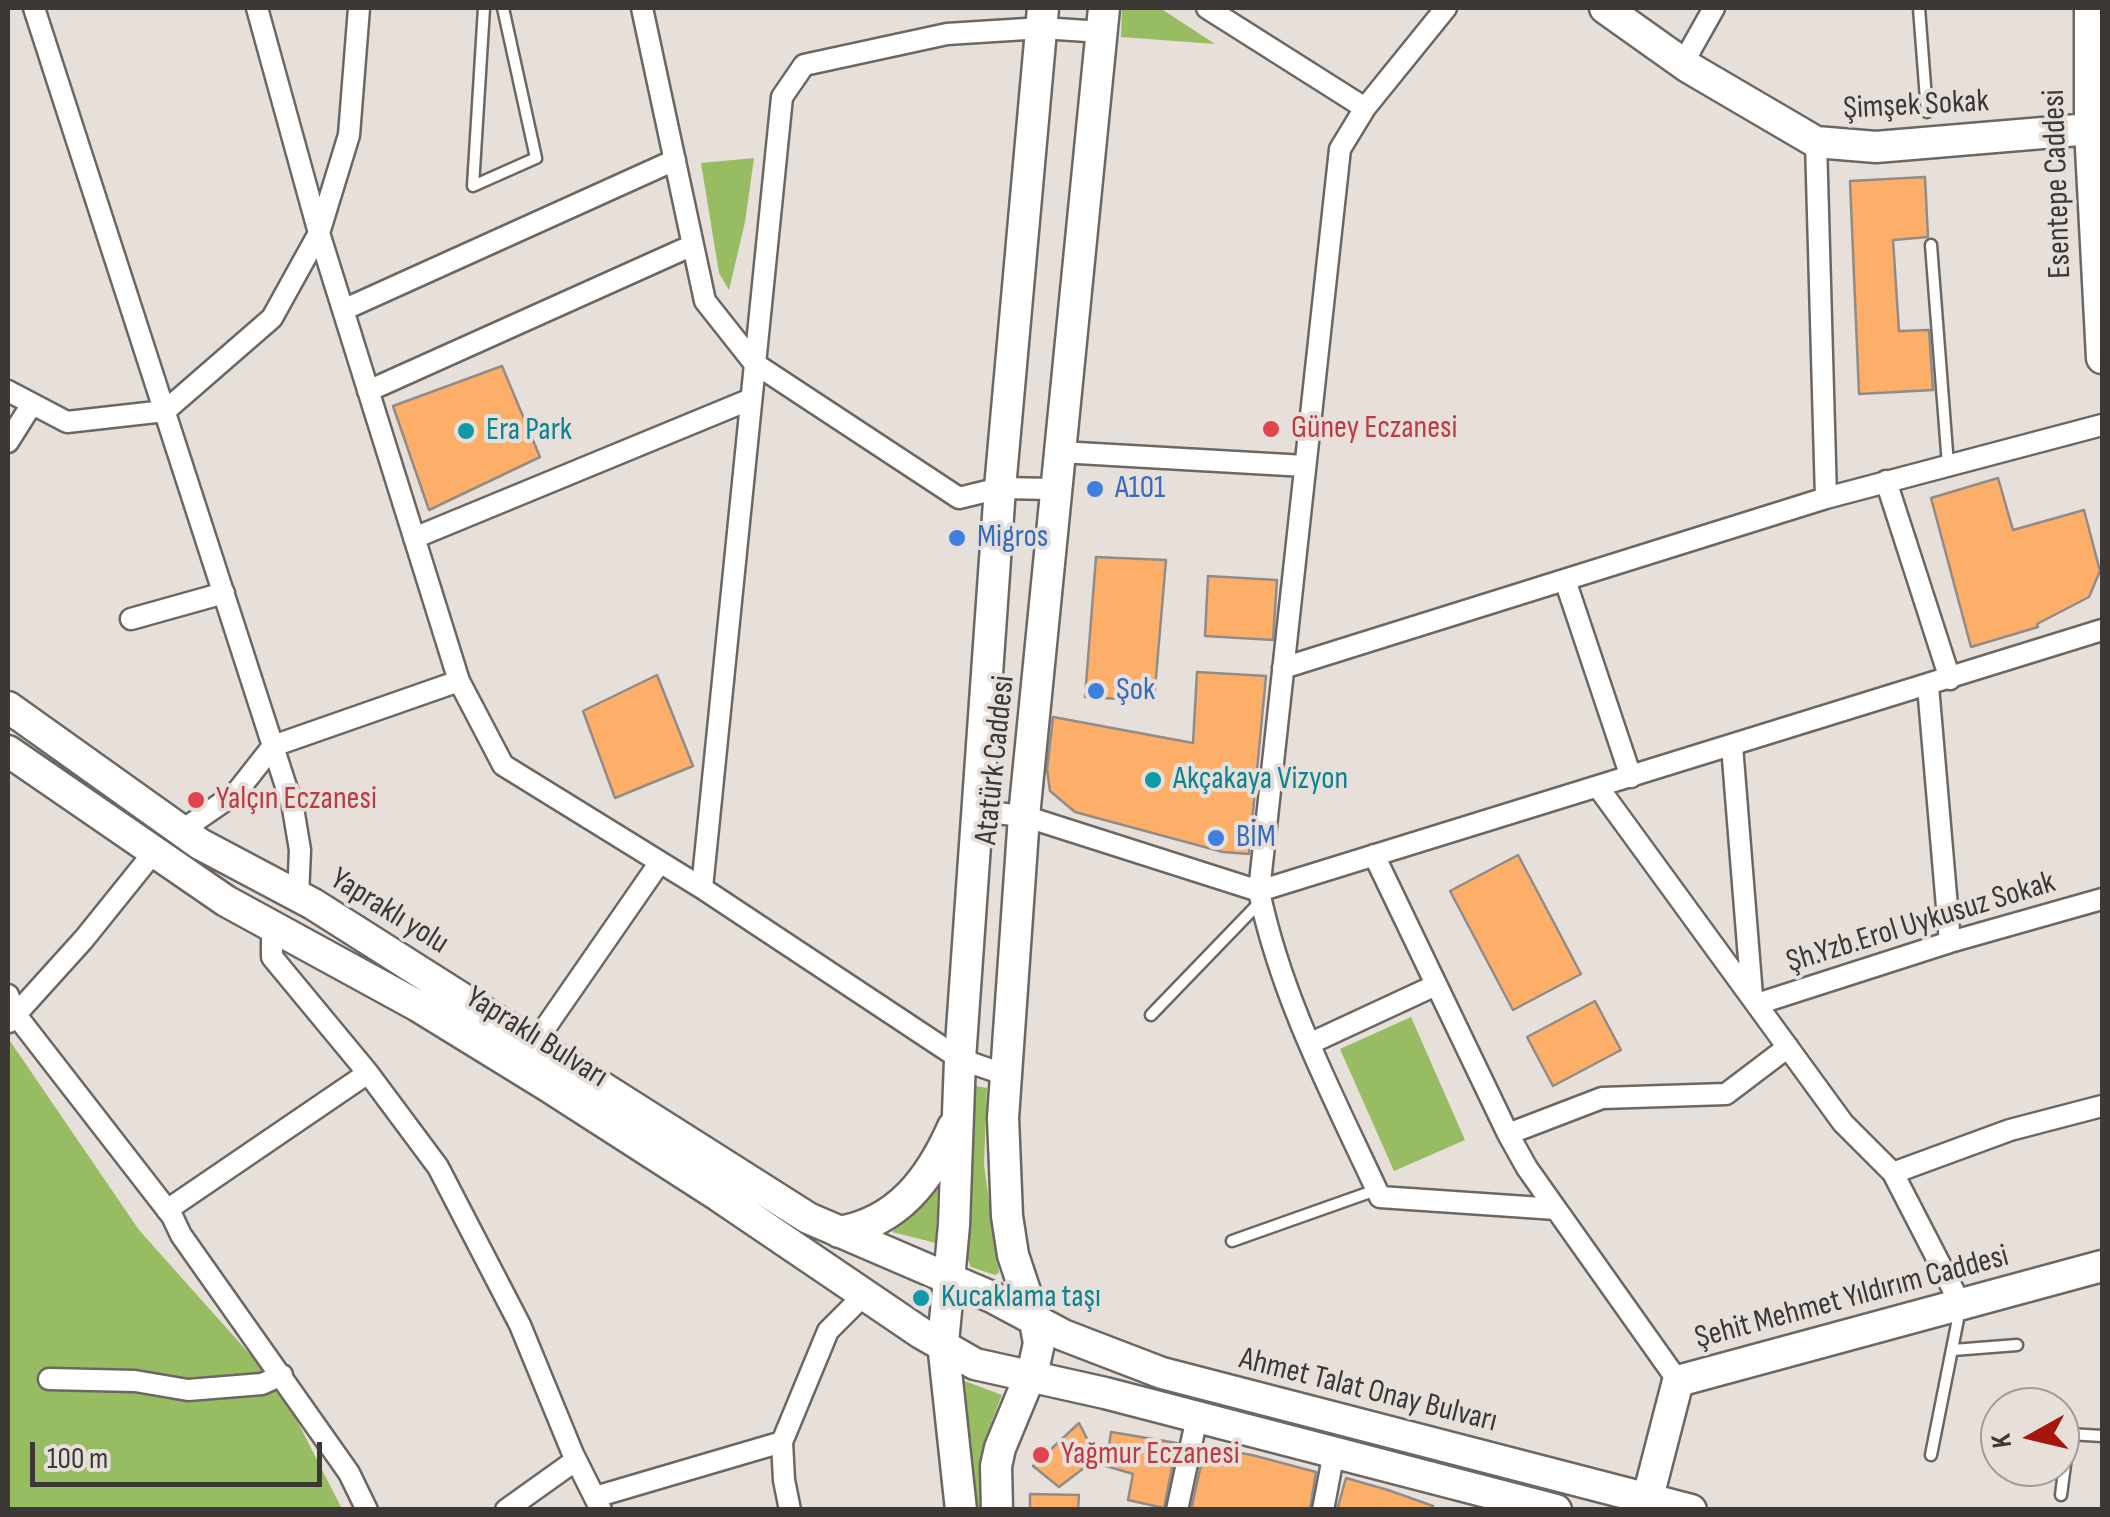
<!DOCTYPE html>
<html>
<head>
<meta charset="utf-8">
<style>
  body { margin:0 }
  #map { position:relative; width:2110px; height:1517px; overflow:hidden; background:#e6dfda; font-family:"Sofia Sans Condensed",sans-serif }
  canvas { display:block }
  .frame { position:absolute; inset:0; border:10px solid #3b3836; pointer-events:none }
  .north { position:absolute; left:1980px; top:1387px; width:100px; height:100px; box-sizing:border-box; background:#e6dfda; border:2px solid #a29c98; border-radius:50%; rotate:262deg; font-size:28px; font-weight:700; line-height:40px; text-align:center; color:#3b3836 }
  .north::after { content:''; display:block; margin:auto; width:35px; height:45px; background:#a8150b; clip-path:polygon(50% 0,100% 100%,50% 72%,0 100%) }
  .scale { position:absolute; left:30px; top:1442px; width:292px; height:45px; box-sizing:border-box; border:5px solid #3b3836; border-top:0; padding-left:12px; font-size:30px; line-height:35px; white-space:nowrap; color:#3b3836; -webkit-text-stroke:8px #e6dfda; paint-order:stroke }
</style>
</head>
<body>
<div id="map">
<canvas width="2110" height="1517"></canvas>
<div class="frame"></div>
<div class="north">K</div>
<div class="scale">100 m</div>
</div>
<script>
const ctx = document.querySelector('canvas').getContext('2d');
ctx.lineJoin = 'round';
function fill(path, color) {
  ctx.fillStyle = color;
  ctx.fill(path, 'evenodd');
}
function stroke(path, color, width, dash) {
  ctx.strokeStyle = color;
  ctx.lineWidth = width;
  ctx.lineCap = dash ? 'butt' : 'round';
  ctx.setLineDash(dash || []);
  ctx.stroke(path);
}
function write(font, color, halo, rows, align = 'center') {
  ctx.font = font + ' "Sofia Sans Condensed",sans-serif';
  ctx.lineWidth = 8;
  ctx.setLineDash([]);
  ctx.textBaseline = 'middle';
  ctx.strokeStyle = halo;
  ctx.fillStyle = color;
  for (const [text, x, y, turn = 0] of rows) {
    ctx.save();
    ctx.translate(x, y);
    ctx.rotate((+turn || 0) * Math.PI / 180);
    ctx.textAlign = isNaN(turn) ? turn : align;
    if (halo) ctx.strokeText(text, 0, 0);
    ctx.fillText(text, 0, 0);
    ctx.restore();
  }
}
fill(new Path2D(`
  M 1122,8 L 1160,8 L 1215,44 L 1121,37 Z
  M 754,158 L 745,222 L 729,290 L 719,273 L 701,163 Z
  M 1411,1017 L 1465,1140 L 1394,1171 L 1340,1049 Z
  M 8,1038 L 139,1230 L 281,1389 L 342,1509 L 8,1509 Z
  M 975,1086 L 987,1088 L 984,1165 L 999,1273 L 995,1275 L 971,1267 L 965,1254 Z
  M 938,1186 L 936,1243 L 892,1232 L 923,1205 Z
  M 962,1380 L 1002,1395 C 983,1444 977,1456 980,1509 L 972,1509 Z`), '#98bc62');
const building = new Path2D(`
  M 1925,177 L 1928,237 L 1893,240 L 1899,331 L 1929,330 L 1933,390 L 1859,394 L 1850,181 Z
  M 502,366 L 540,457 L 429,510 L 393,406 Z
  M 1998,478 L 2013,530 L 2084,510 L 2100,571 L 2089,597 L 2037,624 L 2038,627 L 1971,647 L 1931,498 Z
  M 1096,557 L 1166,560 L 1154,701 L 1085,697 Z
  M 1208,576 L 1277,580 L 1273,640 L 1205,636 Z
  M 1197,672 L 1266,676 L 1249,854 L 1223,852 L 1075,812 L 1050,791 L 1047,770 L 1053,717 L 1193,743 Z
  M 657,675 L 693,766 L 615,798 L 583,711 Z
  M 1518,855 L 1581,974 L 1513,1010 L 1450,891 Z
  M 1595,1001 L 1621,1050 L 1553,1086 L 1527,1037 Z
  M 1079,1423 L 1097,1458 L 1059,1487 L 1033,1466 Z
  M 1111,1432 L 1177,1443 L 1164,1508 L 1128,1500 L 1133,1474 L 1106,1466 Z
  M 1205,1447 L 1252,1455 L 1316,1472 L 1310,1510 L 1191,1510 Z
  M 1346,1478 L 1388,1490 L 1433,1506 L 1433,1510 L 1337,1510 Z
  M 1030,1494 L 1079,1495 L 1078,1510 L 1030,1510 Z`);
fill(building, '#fdaf69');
stroke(building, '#928c88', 2.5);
const lane = new Path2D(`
  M 484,8 L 473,186 L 536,158 L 503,8
  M 1919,8 L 1927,112
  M 1931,245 L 1948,465
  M 1151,1015 L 1261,901
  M 1232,1241 L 1376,1190
  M 1953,1350 L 2017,1345
  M 1931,1455 L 1960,1309
  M 2061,1495 L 2069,1434 L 2102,1436`);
const street = new Path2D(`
  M 34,8 L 293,808 L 300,850 L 298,896
  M 257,8 L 319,233 L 459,681 L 503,765 L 702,888 L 960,1059 L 1006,1075
  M 642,8 L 705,301 L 754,363 L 959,498 L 1000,488 L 1055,489
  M 1207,8 L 1365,108
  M 1446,8 L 1365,108 L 1340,149 L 1259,891 C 1281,998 1334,1098 1380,1197 L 1556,1209
  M 1683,63 L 1714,8
  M 1816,142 L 1826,498
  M 343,310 L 675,160
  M 8,391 L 67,422 L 165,411 L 272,318 L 319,233 L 349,135 L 359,8
  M 368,391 L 693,245
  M 8,442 L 32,404
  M 1060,452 L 1305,466
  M 1886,481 L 1950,679
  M 414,538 L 751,399
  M 1565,580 L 1631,777
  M 131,619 L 224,593
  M 1283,668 L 1826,498 L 2102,425
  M 1928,686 L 1950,942
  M 1732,746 L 1752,996
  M 1598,787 L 1843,1123 L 1893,1173 L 1961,1305
  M 977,811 L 1024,816 L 1259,891 L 2102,630
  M 181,831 L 236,793 L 273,746 L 459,681
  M 1374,855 L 1508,1134 L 1527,1168 L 1678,1381
  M 702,888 L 782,97 L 804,65 L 947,34 L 1042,28 L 1102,32
  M 272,928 L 272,957 L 368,1073 L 438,1167 L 520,1325 L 573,1454 L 601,1510
  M 8,995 L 16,1015 L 172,1216 L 181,1235 L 349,1473 L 367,1510
  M 1757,1004 L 1950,942 L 2102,899
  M 9,1022 L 84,939 L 154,852
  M 1311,1043 L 1436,985
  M 534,1044 L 660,862
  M 1508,1134 L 1602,1098 L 1726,1094 L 1788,1047
  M 1893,1173 L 2010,1130 L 2102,1106
  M 167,1210 L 368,1073
  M 49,1379 L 135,1381 L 188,1390 L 262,1384 L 282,1375
  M 595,1497 L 782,1442
  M 506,1510 L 576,1460
  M 790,1510 L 784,1480 L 782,1442 L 828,1331 L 865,1294
  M 1177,1510 L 1197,1417
  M 1323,1510 L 1334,1452`);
const secondary = new Path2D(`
  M 1605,8 L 1688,67 L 1816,142 L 1876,147 L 2090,129
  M 2090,8 L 2090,129 L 2102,358
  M 8,707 L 200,844 L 313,904 L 808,1218 L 994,1298 L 1063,1335 L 1162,1373 L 1691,1510
  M 8,751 L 226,901 L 418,1006 L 548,1086 L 719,1196 L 921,1333 L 975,1364 L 1105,1393 L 1556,1510
  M 839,1232 C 898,1222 930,1179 953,1127
  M 1648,1497 L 1678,1381 L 2102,1266
  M 961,1510 L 943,1343 L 954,1225 L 960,1059 L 1000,488 L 1043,8
  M 997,1510 L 996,1466 L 1000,1448 L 1034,1366 L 1039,1343 L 1035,1321 L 1013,1255 L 1007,1216 L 1003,1118 L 1024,816 L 1104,8`);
stroke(lane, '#6c6762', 15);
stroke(street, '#6c6762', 25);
stroke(secondary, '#6c6762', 35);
stroke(lane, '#fff', 10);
stroke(street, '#fff', 20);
stroke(secondary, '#fff', 30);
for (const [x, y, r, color] of [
  [1271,429,10,"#e0444e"],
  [466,431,10,"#0f9aa8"],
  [1095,489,10,"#3f7fe0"],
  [957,538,10,"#3f7fe0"],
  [1096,691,10,"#3f7fe0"],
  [1153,780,10,"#0f9aa8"],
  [196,800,10,"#e0444e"],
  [1216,838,10,"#3f7fe0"],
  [921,1298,10,"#0f9aa8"],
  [1041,1455,10,"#e0444e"]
]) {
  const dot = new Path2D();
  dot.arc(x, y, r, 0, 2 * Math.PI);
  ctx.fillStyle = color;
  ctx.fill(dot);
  stroke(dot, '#e6dfda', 4);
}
write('32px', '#3b3836', '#e6dfda', [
  ["Şimşek Sokak",1916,106,-3],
  ["Esentepe Caddesi",2058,184,-92],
  ["Atatürk Caddesi",996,760,-84],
  ["Yapraklı yolu",389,912,32],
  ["Şh.Yzb.Erol Uykusuz Sokak",1921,923,-17],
  ["Yapraklı Bulvarı",536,1038,32],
  ["Şehit Mehmet Yıldırım Caddesi",1852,1298,-15],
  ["Ahmet Talat Onay Bulvarı",1368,1391,14]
]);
write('32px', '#be3a42', '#e6dfda', [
  ["Güney Eczanesi",1291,429],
  ["Yalçın Eczanesi",216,800],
  ["Yağmur Eczanesi",1061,1455]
], 'left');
write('32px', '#0d838f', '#e6dfda', [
  ["Era Park",486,431],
  ["Akçakaya Vizyon",1173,780],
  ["Kucaklama taşı",941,1298]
], 'left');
write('32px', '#366cbe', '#e6dfda', [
  ["A101",1115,489],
  ["Migros",977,538],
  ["Şok",1116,691],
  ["BİM",1236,838]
], 'left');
</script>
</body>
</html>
